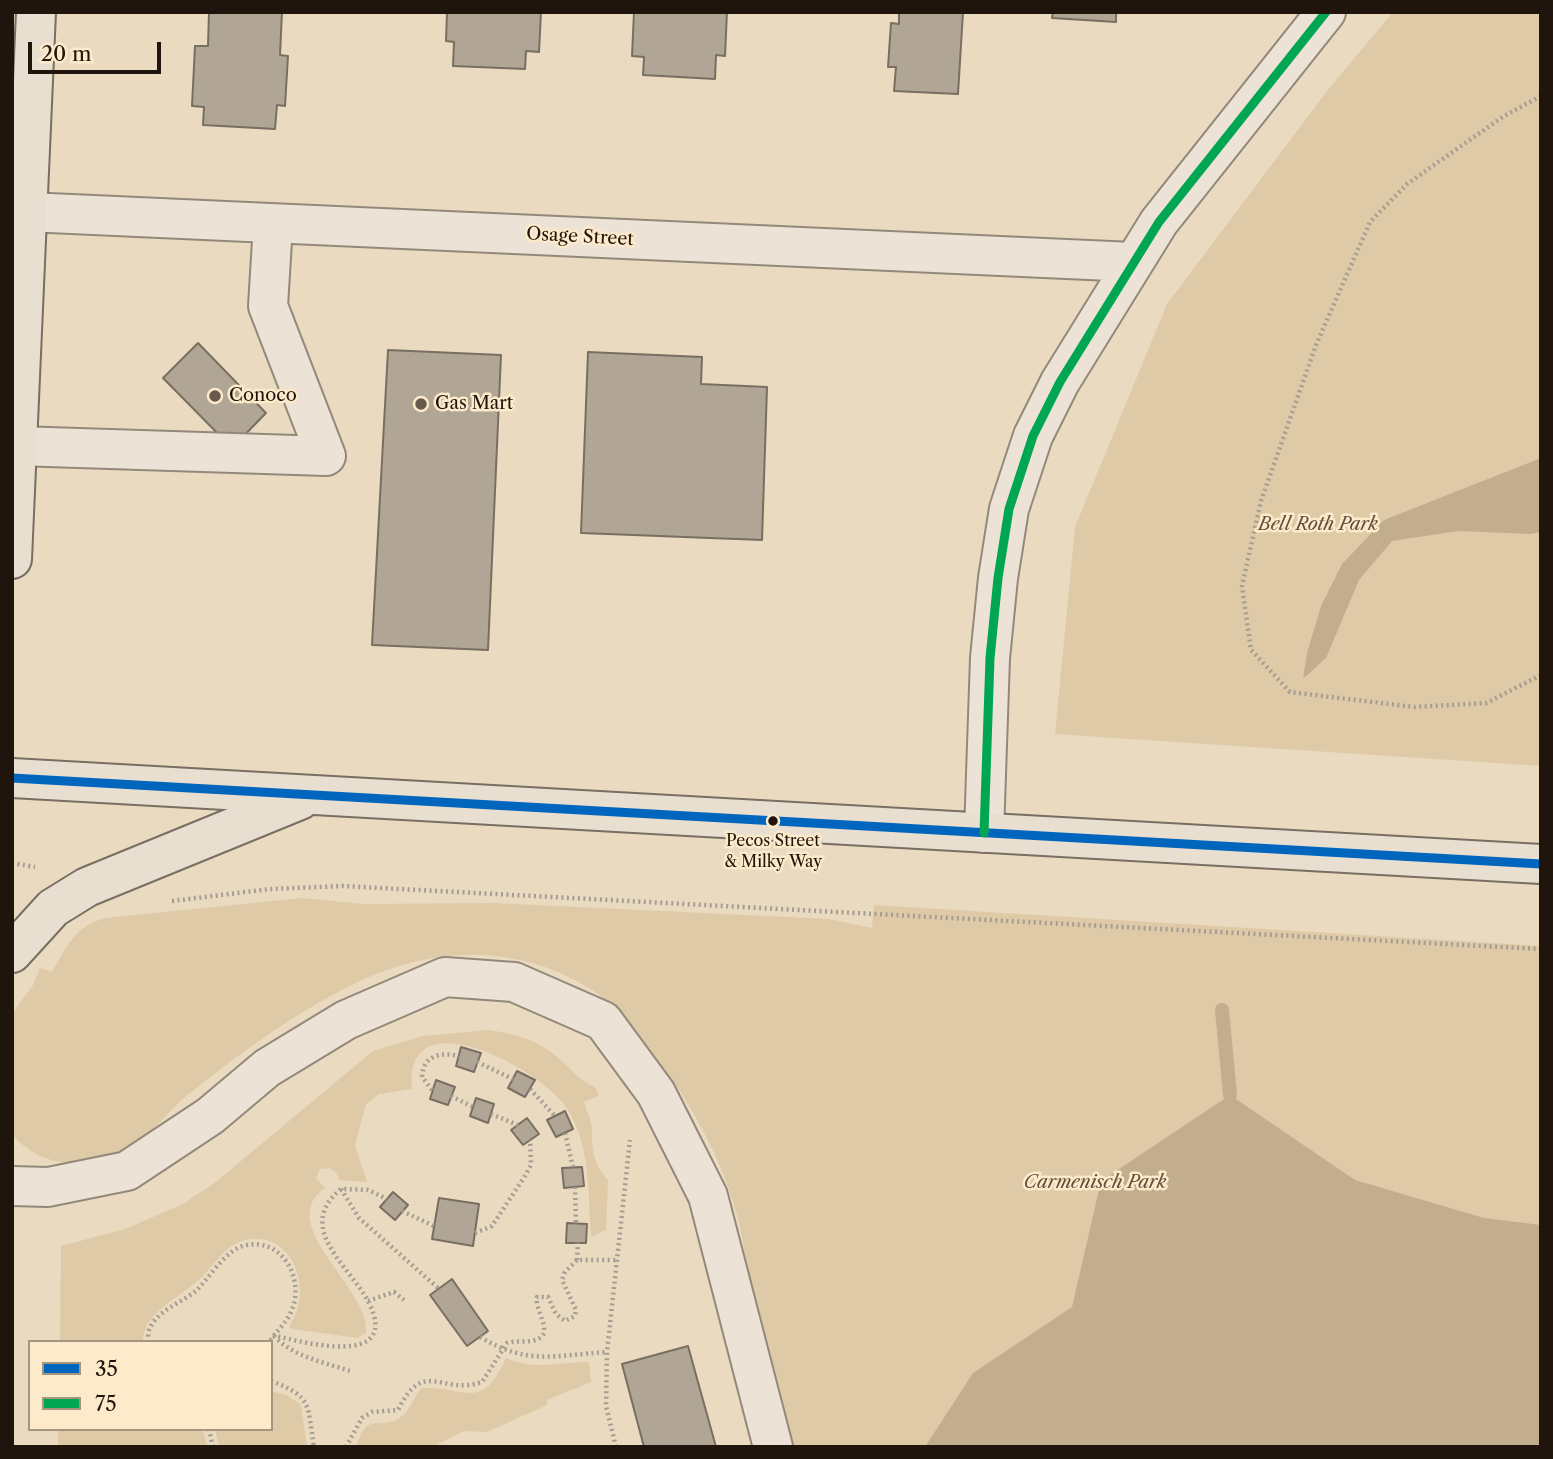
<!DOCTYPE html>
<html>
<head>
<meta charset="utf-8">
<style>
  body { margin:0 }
  #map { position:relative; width:1553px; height:1459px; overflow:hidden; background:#eadac0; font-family:"Libre Caslon Text",serif }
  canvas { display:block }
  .frame { position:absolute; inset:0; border:14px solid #20150d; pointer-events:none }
  .legend { position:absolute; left:28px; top:1340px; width:245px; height:91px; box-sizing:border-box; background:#fceaca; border:2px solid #a4957e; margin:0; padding:9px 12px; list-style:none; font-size:21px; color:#20150d }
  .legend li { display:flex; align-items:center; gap:14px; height:35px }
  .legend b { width:35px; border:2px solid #a4957e }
  .scale { position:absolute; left:28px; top:42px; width:133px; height:32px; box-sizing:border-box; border:4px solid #20150d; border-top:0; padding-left:9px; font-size:21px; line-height:24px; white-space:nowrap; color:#20150d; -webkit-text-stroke:5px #fceaca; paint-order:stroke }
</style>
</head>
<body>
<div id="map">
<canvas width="1553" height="1459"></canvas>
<div class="frame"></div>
<ul class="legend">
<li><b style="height:9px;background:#0065bd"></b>35</li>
<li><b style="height:9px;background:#00a651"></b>75</li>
</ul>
<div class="scale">20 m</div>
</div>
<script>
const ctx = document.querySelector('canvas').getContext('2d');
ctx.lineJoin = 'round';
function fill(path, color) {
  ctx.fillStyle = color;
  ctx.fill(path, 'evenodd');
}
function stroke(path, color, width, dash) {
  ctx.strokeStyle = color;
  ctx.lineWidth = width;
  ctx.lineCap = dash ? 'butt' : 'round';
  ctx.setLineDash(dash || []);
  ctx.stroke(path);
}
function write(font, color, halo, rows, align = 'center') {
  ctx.font = font + ' "Libre Caslon Text",serif';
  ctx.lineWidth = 5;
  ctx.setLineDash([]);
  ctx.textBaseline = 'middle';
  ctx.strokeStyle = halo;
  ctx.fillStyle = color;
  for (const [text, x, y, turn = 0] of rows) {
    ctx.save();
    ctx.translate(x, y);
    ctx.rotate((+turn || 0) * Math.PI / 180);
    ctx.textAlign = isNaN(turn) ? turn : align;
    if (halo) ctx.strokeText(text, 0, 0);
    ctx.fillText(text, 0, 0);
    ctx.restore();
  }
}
fill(new Path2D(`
  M 1393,12 L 1541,12 L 1541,766 L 1055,734 L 1075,527 L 1167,304 L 1327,91 Z
  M 302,898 L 363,904 L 494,903 L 829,919 L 872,928 L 874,905 L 1541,946 L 1541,1447 L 761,1447 C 757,1400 753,1354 748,1307 C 746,1284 746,1260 742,1237 C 732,1181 698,1113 664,1069 C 644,1042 622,1010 594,991 C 514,940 425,946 344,989 C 287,1018 235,1057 185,1097 C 168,1111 144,1144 124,1151 C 81,1168 46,1170 12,1135 L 12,1014 L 33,985 L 40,968 L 52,972 C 67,946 76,925 106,918 Z
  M 488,1030 C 511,1033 532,1038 551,1052 C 567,1063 577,1080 595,1087 L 599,1096 L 584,1102 C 586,1110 592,1121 592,1129 C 592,1149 593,1164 608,1180 L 606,1230 L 591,1237 C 588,1194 591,1144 566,1107 C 541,1069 403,995 412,1089 L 379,1094 L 366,1104 L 355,1145 L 367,1182 L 339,1180 L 337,1173 L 330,1168 L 320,1169 L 316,1178 L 325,1188 C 272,1224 373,1291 366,1333 L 358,1338 L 292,1329 L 289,1327 C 293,1319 298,1311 299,1302 C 305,1267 281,1229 242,1241 C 225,1246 214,1265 202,1277 C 185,1293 163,1303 149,1322 C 145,1327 143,1335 142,1342 L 60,1342 L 61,1246 L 125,1229 L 183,1204 L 217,1181 L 373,1051 L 423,1036 Z
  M 506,1358 C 534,1371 559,1362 589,1362 L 591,1382 L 547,1400 L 547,1405 L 487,1432 L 464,1431 L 432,1447 L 356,1447 C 369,1407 379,1434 402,1416 C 411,1409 414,1396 422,1388 C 467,1386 481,1413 506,1358 Z
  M 271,1391 L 287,1395 L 301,1405 L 307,1447 L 219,1447 L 215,1429 L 271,1429 Z
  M 58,1429 L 203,1429 L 207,1447 L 58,1447 Z`), '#dfcaa7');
fill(new Path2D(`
  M 1541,458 L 1541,532 L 1531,534 L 1458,531 L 1392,541 L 1359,580 L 1326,658 L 1303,679 L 1307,653 L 1321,606 L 1342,564 L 1384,520 Z
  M 1230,1095 L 1355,1180 L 1484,1218 L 1541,1225 L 1541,1447 L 925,1447 L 973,1373 L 1072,1307 L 1101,1181 Z`), '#c2ad8d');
stroke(new Path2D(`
  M 1222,1010 L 1230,1095`), '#c2ad8d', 14);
const building = new Path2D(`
  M 209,12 L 282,12 L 280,55 L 288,56 L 285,106 L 277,105 L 275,129 L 203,125 L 204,107 L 192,106 L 195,46 L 208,46 Z
  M 447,12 L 541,12 L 539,52 L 526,51 L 525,69 L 453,66 L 454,42 L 446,41 Z
  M 634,12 L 727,12 L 725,56 L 716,55 L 715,79 L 643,75 L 644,57 L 632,56 Z
  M 899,12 L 963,12 L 958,94 L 894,91 L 896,67 L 888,67 L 891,23 L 899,24 Z
  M 1053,12 L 1116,12 L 1116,22 L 1052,18 Z
  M 198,343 L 266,413 L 232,448 L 163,378 Z
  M 388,350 L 501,355 L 488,650 L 372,645 Z
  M 588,352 L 702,357 L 701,384 L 767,387 L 762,540 L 581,533 Z
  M 461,1047 L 481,1053 L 474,1072 L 456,1066 Z
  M 517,1071 L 535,1080 L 525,1097 L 508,1088 Z
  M 436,1080 L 455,1087 L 448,1105 L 430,1099 Z
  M 476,1098 L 494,1104 L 488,1123 L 470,1116 Z
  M 565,1111 L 573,1129 L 556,1137 L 547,1120 Z
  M 527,1118 L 539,1134 L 523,1145 L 511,1130 Z
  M 582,1167 L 584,1186 L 564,1188 L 562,1168 Z
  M 393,1192 L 408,1205 L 395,1220 L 380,1207 Z
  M 439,1198 L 479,1204 L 473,1246 L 432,1239 Z
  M 567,1223 L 587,1224 L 586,1243 L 566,1243 Z
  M 452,1279 L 488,1331 L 467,1346 L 430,1295 Z
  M 688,1346 L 716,1447 L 644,1447 L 622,1364 Z`);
fill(building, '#b1a695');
stroke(building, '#786e61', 2);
const minor = new Path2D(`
  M 27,212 L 1133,262
  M 17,446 L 326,456 L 268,306 L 273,224
  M 984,833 L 990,658 L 998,578 L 1009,509 L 1033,436 L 1060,382 L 1159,222 L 1326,12
  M 12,1186 L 48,1187 L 127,1171 L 210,1116 L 267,1068 L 346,1020 L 445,977 L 514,982 L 603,1021 L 656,1093 L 708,1196 L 773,1447`);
const major = new Path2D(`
  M 12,559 L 36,12
  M 12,778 L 1541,864
  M 12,953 L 53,908 L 87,887 L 300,800`);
stroke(minor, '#93897a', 42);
stroke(major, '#786e61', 42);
stroke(new Path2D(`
  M 1541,96 L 1504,116 L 1407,184 L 1370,222 L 1316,345 L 1261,501 L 1242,586 L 1251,650 L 1290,692 L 1414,707 L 1486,703 L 1541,675
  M 12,863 L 35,867
  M 172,901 L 270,889 L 343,886 L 1541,949
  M 477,1062 L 513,1079
  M 530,1089 L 555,1116
  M 432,1090 L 422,1077 C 423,1055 441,1052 459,1056
  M 451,1096 L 473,1107
  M 491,1114 L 518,1125
  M 565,1133 L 573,1167
  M 575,1187 L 576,1223
  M 341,1189 L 359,1218 L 438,1288
  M 402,1211 L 434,1226
  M 475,1233 L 492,1226 L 525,1176 L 531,1165 L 530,1140
  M 577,1260 L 578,1243
  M 368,1301 L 394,1292 L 404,1300
  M 273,1335 C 304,1343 401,1368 369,1303 C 351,1267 293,1228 341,1189 L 368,1190 L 387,1199
  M 274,1336 C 294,1357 323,1362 350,1371
  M 480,1337 C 529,1366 554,1355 607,1352
  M 148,1342 C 148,1337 148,1330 151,1326 C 160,1309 183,1302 197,1290 C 210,1277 225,1251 243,1246 C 282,1235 306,1280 291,1312 C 286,1323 276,1332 269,1342
  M 271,1381 C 314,1397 307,1406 314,1447
  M 209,1429 L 213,1447
  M 346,1447 L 362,1418 L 372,1412 L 398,1410 C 424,1357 441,1396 482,1382 L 507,1343 C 516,1340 526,1343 535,1340 C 556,1334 534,1311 537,1297 L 548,1297 L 556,1314 L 565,1321 L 575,1316 L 576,1310 L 562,1280 L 565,1272 L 577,1260 L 617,1260
  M 616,1447 L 606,1406 L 607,1352 L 630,1140`), '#a49d92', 4.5, [2, 3.5]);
stroke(minor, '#ece3d6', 38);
stroke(major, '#e8dfd0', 38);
stroke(new Path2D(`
  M 12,778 L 1541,864`), '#0065bd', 9);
stroke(new Path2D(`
  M 984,833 L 990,658 L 998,578 L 1009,509 L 1033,436 L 1060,382 L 1159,222 L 1326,12`), '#00a651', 9);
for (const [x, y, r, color] of [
  [215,396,7,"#675a4c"],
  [421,404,7,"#675a4c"],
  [773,821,6,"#20150d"]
]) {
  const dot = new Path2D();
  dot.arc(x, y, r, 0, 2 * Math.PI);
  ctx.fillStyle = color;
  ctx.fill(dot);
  stroke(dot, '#fceaca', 2.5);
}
write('16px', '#20150d', '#fceaca', [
  ["Pecos Street",773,841],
  ["& Milky Way",773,862]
]);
write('18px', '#20150d', '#fceaca', [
  ["Osage Street",580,237,3]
]);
write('18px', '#20150d', '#fceaca', [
  ["Conoco",229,396],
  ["Gas Mart",435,404]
], 'left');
write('italic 18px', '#604f3c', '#fceaca', [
  ["Bell Roth Park",1318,525],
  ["Carmenisch Park",1095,1183]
]);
</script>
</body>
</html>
